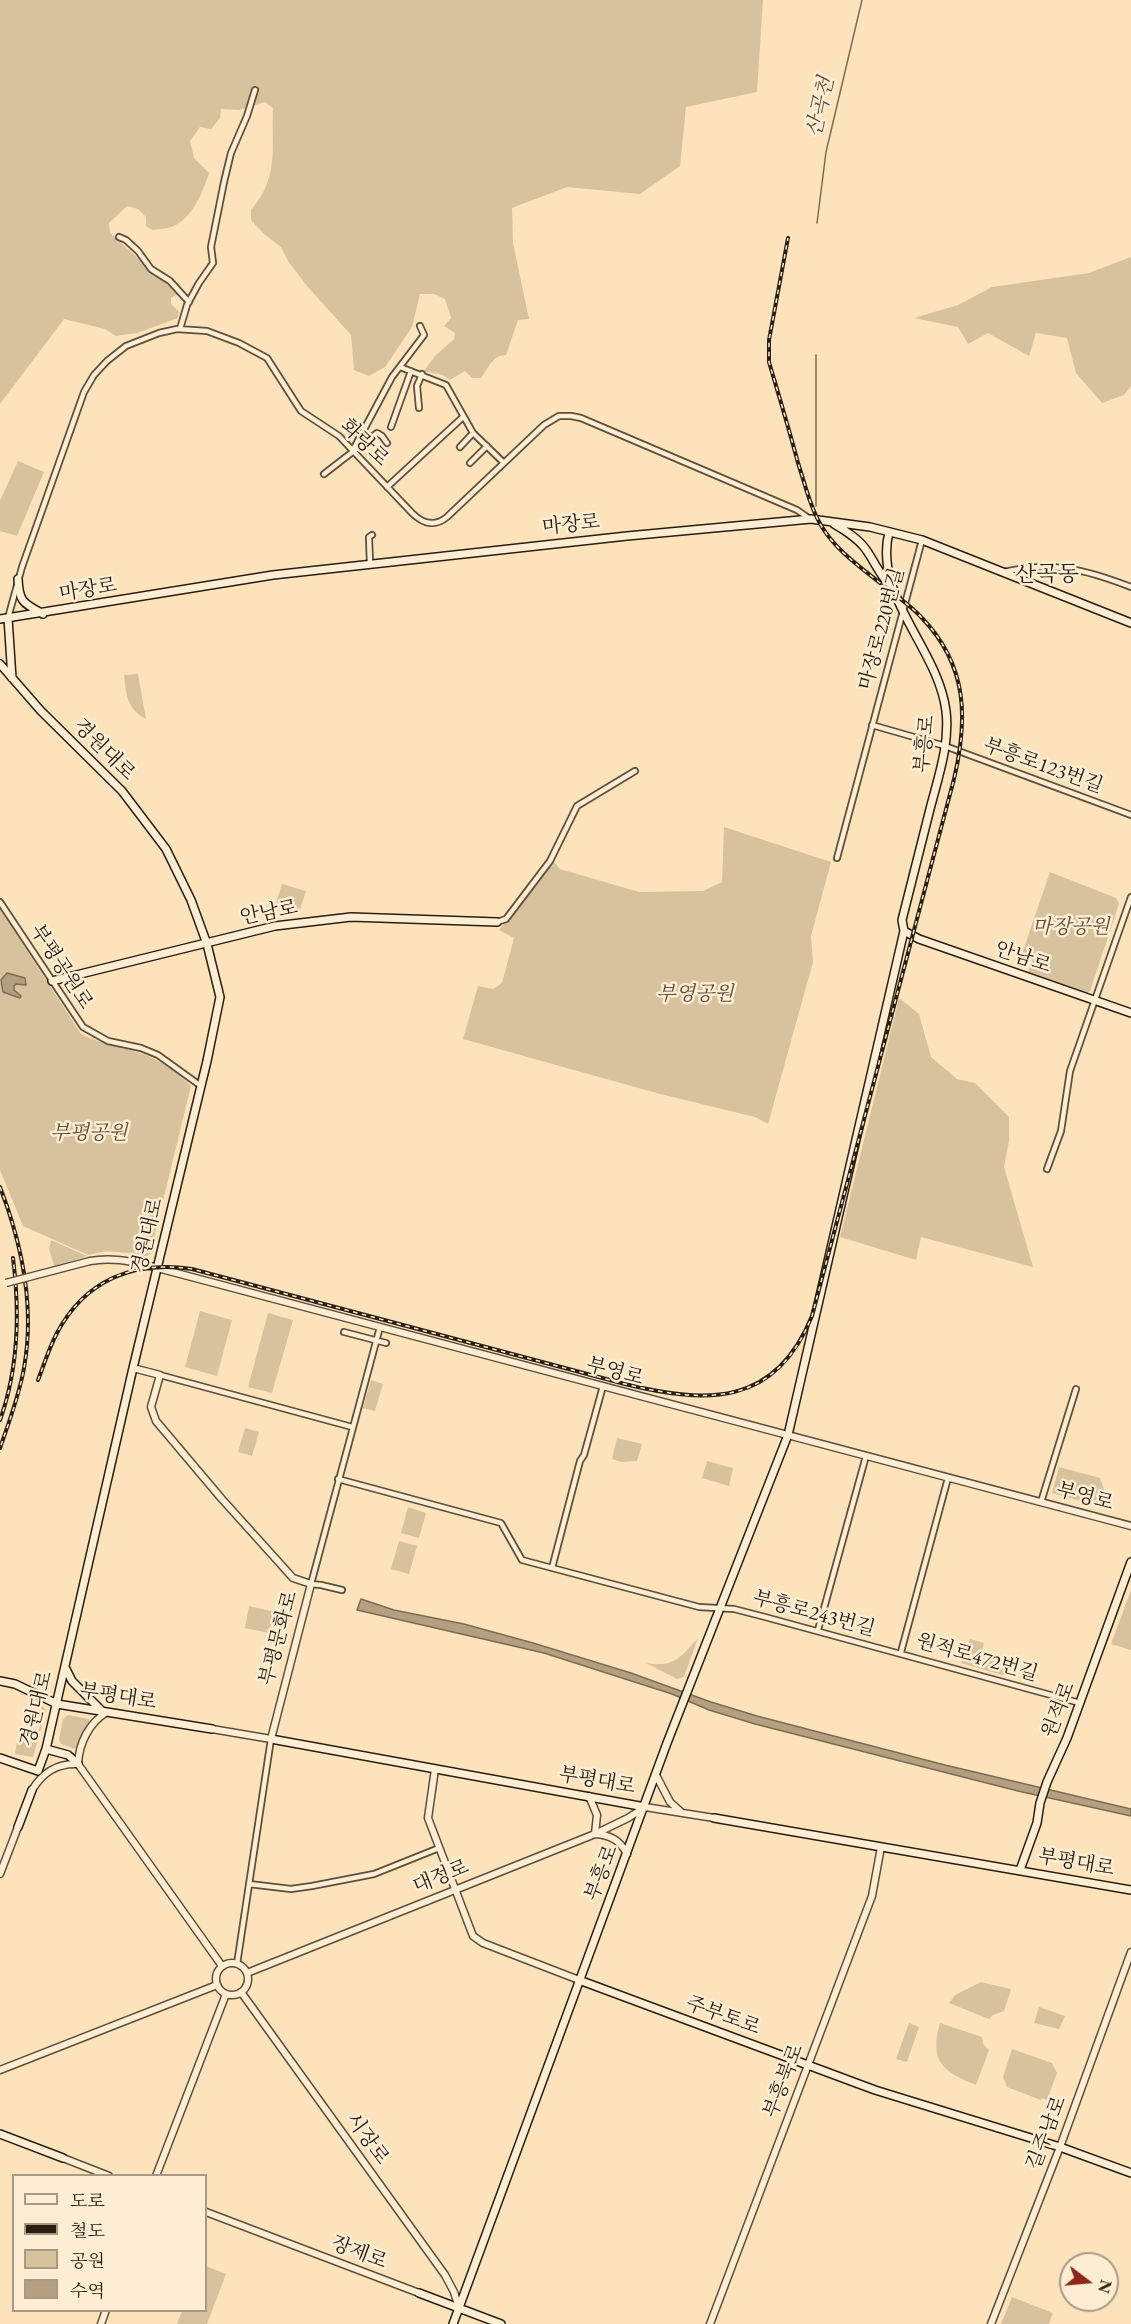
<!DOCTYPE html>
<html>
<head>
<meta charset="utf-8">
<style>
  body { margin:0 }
  #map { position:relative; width:1131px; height:2324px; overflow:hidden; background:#fce3bb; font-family:"EB Garamond","Noto Serif KR",serif }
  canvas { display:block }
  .legend { position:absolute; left:12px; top:2174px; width:195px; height:138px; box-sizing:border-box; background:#fdedd3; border:2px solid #a89a85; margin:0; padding:8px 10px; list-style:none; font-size:18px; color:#291e11 }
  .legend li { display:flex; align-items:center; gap:12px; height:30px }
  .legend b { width:30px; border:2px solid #a89a85 }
  .north { position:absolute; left:1059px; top:2252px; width:60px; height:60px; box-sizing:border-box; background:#fdedd3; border:2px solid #a89a85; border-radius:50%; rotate:106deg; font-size:16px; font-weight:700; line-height:24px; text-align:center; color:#291e11 }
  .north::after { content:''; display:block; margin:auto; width:21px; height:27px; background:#8f2418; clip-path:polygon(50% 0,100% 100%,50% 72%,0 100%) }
</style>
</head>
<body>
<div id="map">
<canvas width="1131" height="2324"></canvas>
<ul class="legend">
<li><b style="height:8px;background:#fdedd3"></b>도로</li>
<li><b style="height:8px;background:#291e11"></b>철도</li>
<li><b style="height:16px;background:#d8c29e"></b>공원</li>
<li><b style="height:16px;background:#b4a081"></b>수역</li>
</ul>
<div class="north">N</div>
</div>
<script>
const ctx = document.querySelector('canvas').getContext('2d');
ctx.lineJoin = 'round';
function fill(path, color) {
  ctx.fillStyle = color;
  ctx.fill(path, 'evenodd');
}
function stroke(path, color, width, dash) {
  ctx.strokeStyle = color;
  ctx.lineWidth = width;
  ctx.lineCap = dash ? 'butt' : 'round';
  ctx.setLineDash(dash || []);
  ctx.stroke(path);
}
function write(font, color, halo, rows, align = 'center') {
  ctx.font = font + ' "EB Garamond","Noto Serif KR",serif';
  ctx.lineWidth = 5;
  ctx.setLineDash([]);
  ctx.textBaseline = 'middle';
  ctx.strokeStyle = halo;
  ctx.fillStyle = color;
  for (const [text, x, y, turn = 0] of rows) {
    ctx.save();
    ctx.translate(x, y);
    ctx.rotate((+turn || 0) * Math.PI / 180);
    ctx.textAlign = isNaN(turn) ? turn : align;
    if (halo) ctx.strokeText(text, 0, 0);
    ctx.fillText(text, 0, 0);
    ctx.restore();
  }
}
fill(new Path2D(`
  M 0,0 L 763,0 L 757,92 L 686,107 L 680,166 L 640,194 L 567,187 L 512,208 L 513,243 L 529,319 L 518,320 L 506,355 C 492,355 489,368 481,378 L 472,378 L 465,371 L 450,380 L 443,375 L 424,371 L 435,356 L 454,339 L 455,333 L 444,326 L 451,318 L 445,299 L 434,294 L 420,294 L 412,327 L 385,367 L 369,376 L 354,370 L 351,335 L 307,286 L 288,261 L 281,247 L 264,234 L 251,220 L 251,210 C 280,176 271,148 273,108 L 265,102 L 239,110 L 221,109 L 220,118 L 211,129 L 200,127 L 190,141 L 194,158 L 209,173 C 203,192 192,220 171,227 C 165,229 158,229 152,230 L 146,226 L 146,217 L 138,209 L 127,206 L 109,223 L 110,233 L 178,294 L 171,298 L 171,304 L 179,312 L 178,318 L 137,333 L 116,336 L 105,329 L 64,319 L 0,404 Z
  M 1131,257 L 1131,386 L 1124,395 L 1102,403 L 1076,373 L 1067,338 L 1036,333 L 1029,356 L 988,333 L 968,344 L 958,327 L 914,318 L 958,305 L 992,287 L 1089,273 Z
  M 18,461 L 44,472 L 17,536 L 0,531 L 0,501 Z
  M 138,674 L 146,719 C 127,709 126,694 124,675 Z
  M 724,827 L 831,862 L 811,936 L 813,962 L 768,1124 L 755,1117 L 660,1094 L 463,1039 L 478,986 L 493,989 L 502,983 L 514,938 L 499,930 L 554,862 L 560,869 L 639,892 L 703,891 L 722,882 Z
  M 1050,872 L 1116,898 L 1119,904 L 1090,991 L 1086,994 L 1027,974 L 1033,958 L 1022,954 Z
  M 282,884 L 306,891 L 300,910 L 276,903 Z
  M 0,909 L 81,1034 C 101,1044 119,1046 140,1053 C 159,1059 177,1072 191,1086 L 150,1254 L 145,1258 L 128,1253 L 107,1251 L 88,1255 L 23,1226 L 0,1170 Z
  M 899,998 L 919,1014 L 931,1057 L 957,1079 L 975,1083 L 1009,1117 L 1009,1141 L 1004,1167 L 1033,1267 L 921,1237 L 916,1260 L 840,1237 Z
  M 51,1240 L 87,1256 L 54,1266 L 49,1249 Z
  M 200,1311 L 232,1320 L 217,1376 L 185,1367 Z
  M 268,1313 L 293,1320 L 272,1393 L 248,1387 Z
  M 371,1380 L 383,1384 L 375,1411 L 363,1408 Z
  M 245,1428 L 259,1432 L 252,1456 L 238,1452 Z
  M 617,1438 L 642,1444 L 637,1461 L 622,1462 L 612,1459 Z
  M 707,1461 L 733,1468 L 729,1486 L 702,1478 Z
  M 1059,1467 L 1100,1478 L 1104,1489 L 1103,1507 L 1052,1493 Z
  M 408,1507 L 426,1513 L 419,1538 L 401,1533 Z
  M 399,1541 L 417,1546 L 409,1574 L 391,1569 Z
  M 1131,1590 L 1131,1650 L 1111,1644 Z
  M 249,1606 L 275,1612 L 269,1633 L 245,1628 Z
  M 698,1638 L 684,1677 L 677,1679 L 646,1663 C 674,1668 681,1657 698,1638 Z
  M 970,1639 L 984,1643 L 980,1658 L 1009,1665 L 1006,1676 L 961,1663 Z
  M 38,1705 L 43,1706 L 46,1711 L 33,1757 L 15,1754 L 17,1742 L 27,1738 L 36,1740 L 44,1712 Z
  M 68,1715 L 89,1719 L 90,1722 L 75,1749 L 61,1744 L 59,1740 L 63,1719 Z
  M 981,1982 L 1011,1989 L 1004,2011 L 993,2015 L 989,2019 L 949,2003 L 955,1995 Z
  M 1039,2007 L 1065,2016 L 1059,2029 L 1034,2023 Z
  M 909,2023 L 919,2027 L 907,2062 L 896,2059 Z
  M 940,2023 L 982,2037 L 983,2044 L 989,2050 L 976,2085 C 942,2072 929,2060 940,2023 Z
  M 1012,2049 L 1052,2063 L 1057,2073 L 1047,2100 L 1042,2098 L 1041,2100 L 1007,2087 L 1003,2077 Z
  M 206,2266 L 226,2274 L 207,2324 L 177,2324 L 182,2311 L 206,2310 Z
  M 1012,2297 L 1053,2313 L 1049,2324 L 1001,2324 Z`), '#d8c29e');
const water = new Path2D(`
  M 7,973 L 25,978 L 26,985 L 16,984 L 14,986 L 14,990 L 21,996 L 20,998 L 3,992 L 1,980 Z
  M 361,1599 L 394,1610 L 464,1624 L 533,1643 L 631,1673 L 711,1702 L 757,1716 L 945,1765 L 1131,1809 L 1131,1816 L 1018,1791 L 755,1724 L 709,1710 L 672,1694 L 544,1653 L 357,1610 Z`);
fill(water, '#b4a081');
stroke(water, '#7c6c54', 1.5);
stroke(new Path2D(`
  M 817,223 L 826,152 L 862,0
  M 816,506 L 816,355`), '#7c6c54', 1.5);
const minor = new Path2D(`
  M 119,237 L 126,240 L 138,251 L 151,269 L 170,281 L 189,302
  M 180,329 L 187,305 L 199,283 L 213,263 L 211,247 L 224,182 L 231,153 L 247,116 L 255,90
  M 400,367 L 446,385 L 473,433 L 503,462
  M 419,408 L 417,386 L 422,374
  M 391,427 L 411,371
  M 460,447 L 473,433
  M 353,450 L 392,377 L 424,335 L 420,326
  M 470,463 L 487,446
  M 324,474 L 377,433 L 382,436 L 387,443
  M 387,487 L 463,417
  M 370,563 L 369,537 L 372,535
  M 1004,572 C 1054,561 1084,569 1131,587
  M 8,618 L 22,567 L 84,392 L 94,375 L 107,361 L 126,346 L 159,333 L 177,329 L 207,331 L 239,343 L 267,358 L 301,411 L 339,436 L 412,513 C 423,524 435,527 447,517 L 544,425 L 559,416 L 571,416 L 581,418 L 797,510 L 810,519
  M 872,725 L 945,746 L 1131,815
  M 837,858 L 922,540
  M 0,902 L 83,1027 L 108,1041 L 141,1048 L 158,1055 L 201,1086
  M 497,922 L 506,919 L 550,861 L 577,806 L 635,771
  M 1047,1169 L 1061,1131 L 1070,1071 L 1131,897
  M 344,1332 L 386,1343
  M 160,1375 L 352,1427
  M 338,1479 L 501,1523 L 522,1560 L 699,1607 L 734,1609 L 765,1617 L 1080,1703
  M 1041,1502 L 1076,1389
  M 552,1568 L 580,1461 L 584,1455 L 603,1386
  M 342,1590 L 321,1585 L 311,1584 L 380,1327
  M 818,1630 L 866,1456
  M 901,1652 L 948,1478
  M 249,1884 L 291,1889 L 312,1886 L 374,1874 L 439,1848
  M 237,1964 L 271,1739`);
const tertiary = new Path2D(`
  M 90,1261 C 111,1257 129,1261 150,1266 L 1131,1526
  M 133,1368 L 160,1375 L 151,1407 L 156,1421 L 221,1498 L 293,1578 L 311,1584 L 271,1739 L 212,1729
  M 78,1764 L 222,1966
  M 78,1764 C 79,1743 89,1723 107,1712
  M 435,1769 L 428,1818 L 473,1936 L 483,1943 L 579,1980
  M 656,1775 L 670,1802 L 681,1812
  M 32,1790 C 43,1772 57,1763 78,1764
  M 589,1796 L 597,1815 L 595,1834 C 610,1835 620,1840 627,1854
  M 0,1874 L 18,1827
  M216 1979a16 16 0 1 1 32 0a16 16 0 1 1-32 0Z
  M 247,1973 L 595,1834 L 628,1818 L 645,1807 L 714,1818
  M 241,1992 L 445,2275 L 454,2292 L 459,2308
  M 0,2070 L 217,1985
  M 63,2158 L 109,2176
  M 156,2176 L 226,1994
  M 206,2212 L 419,2293
  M 101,2324 L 106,2310
  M 710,2324 L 872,1896 L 881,1847
  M 991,2324 L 1060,2147 L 1131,1952`);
const secondary = new Path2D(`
  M 834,524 C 846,531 859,539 867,551 C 877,566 880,576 894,590
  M 18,579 C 19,602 23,603 43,614
  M 8,618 L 12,678
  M 0,619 L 273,575 L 627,536 L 811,519 L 870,527 L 922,540 L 1131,623
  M 0,664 L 41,711 L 122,791 L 166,849 L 191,900 L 207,944 L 220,997 L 207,1061 L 133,1368 L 46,1749 L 38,1771 L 0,1758
  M 904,931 L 919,939 L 1131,1013
  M 52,981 L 275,926 L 351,917 L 497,922
  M 66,1669 L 72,1681 L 103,1712
  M 0,1681 L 15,1684 L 57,1704 L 212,1729
  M 271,1739 L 645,1807
  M 46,1749 L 68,1755 L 78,1764
  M 714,1818 L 1131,1890
  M 18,1827 L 32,1790
  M 1020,1870 L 1037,1823 L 1040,1803 L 1047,1782 L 1067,1738 L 1131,1562
  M 579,1980 L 875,2090 L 1060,2147 L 1131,2173
  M 0,2134 L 63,2158
  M 419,2293 L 501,2324
  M 453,2324 L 667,1743 L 788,1435 L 904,931 L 902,920 C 911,883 921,846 930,809 C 938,778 950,744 946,711 C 938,648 873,597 889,532`);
stroke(minor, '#5e4f3c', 8);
stroke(tertiary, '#5e4f3c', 9);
stroke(secondary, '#291e11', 10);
stroke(minor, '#fdedd3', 4.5);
stroke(tertiary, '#fdedd3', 6);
stroke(secondary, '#fdedd3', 7);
const rail = new Path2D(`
  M 0,1187 C 22,1244 35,1307 24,1368 C 19,1396 9,1422 0,1448
  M 38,1380 C 44,1365 49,1348 57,1333 C 85,1280 134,1260 192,1269 L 625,1384 C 707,1404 775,1407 812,1316 L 954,779 C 968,719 968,666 922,618 C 910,605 894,594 880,583 C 859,566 836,550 822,527 C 810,507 805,484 798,463 C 789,429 779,396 769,362 L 769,340 L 788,238
  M 0,1420 C 19,1367 20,1313 13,1258`);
stroke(rail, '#291e11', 4);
stroke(rail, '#fdedd3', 1.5, [4.5]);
const tertiaryBridge = new Path2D(`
  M 6,1283 L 90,1261`);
stroke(tertiaryBridge, '#5e4f3c', 9, []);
stroke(tertiaryBridge, '#fdedd3', 6);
write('20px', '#291e11', '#fdedd3', [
  ["화랑로",364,443,44],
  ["마장로",571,525,-6],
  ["마장로",88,590,-9],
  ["마장로220번길",882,629,-75],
  ["부흥로",925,744,-84],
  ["경원대로",104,750,45],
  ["부흥로123번길",1043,766,20],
  ["안남로",269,913,-11],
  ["안남로",1023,958,19],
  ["부평공원로",61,967,57],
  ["경원대로",148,1236,-77],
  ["부영로",615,1372,15],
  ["부영로",1085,1497,15],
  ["부흥로243번길",814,1614,15],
  ["부평문화로",279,1638,-75],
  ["원적로472번길",977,1658,16],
  ["부평대로",118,1697,9],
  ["경원대로",37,1709,-76],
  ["원적로",1059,1710,-69],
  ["부평대로",597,1781,10],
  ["부평대로",1076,1863,10],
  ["부흥로",602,1873,-69],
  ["대정로",441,1877,-22],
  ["주부토로",723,2016,20],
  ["부흥북로",784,2081,-69],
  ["길주남로",1047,2133,-69],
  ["시장로",367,2139,54],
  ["장제로",359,2253,21]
]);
write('italic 20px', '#5e4f3b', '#fdedd3', [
  ["마장공원",1071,928],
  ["부영공원",695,995],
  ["부평공원",89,1134]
]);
write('italic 21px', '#61523e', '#fdedd3', [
  ["산곡천",821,107,-77]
]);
write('22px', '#291e11', '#fdedd3', [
  ["산곡동",1047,575]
]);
</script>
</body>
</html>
